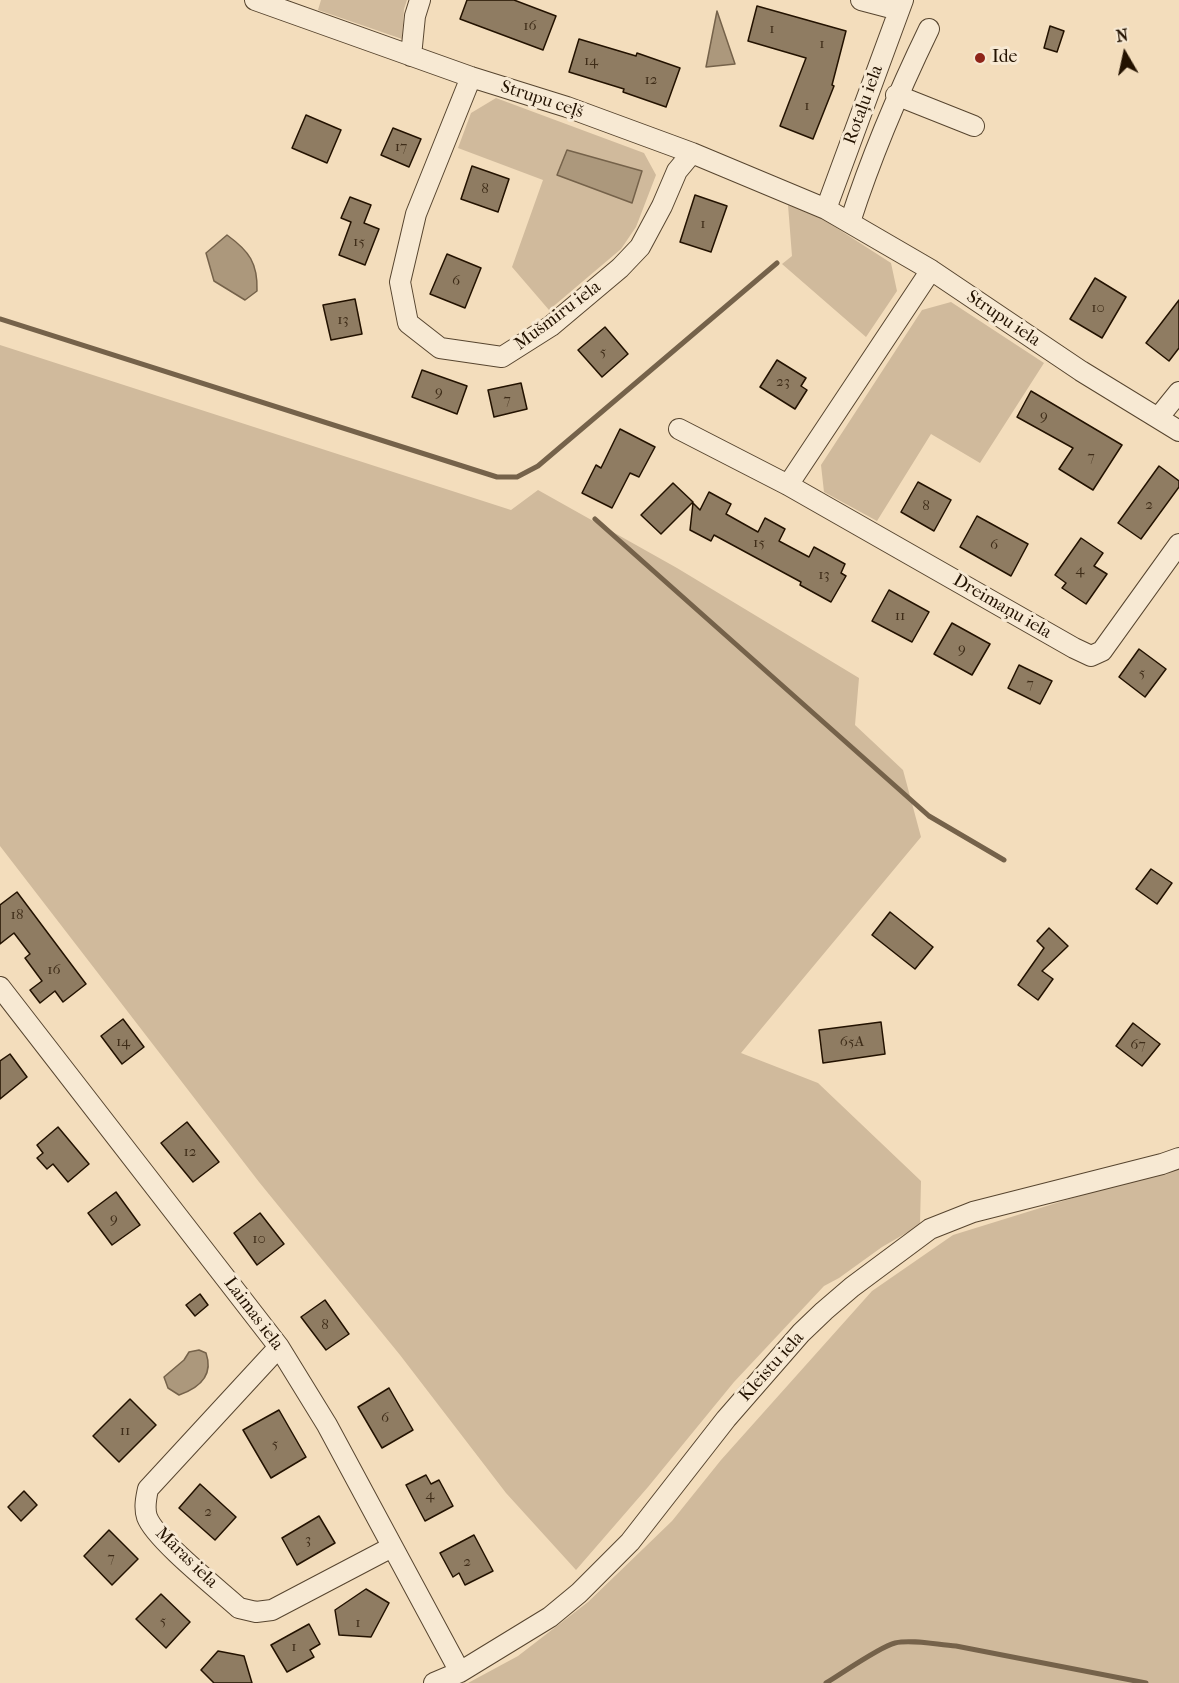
<!DOCTYPE html>
<html>
<head>
<meta charset="utf-8">
<style>
  body { margin:0 }
  #map { position:relative; width:1179px; height:1683px; overflow:hidden; background:#f3ddbc; font-family:"IM FELL French Canon",serif }
  canvas { display:block }
  .north { position:absolute; left:1095px; top:24px; width:60px; height:60px; -webkit-text-stroke:4px #f7e9d3; paint-order:stroke; rotate:351deg; font-size:16px; font-weight:700; line-height:24px; text-align:center; color:#231200 }
  .north::after { content:''; display:block; margin:auto; width:21px; height:27px; background:#231200; clip-path:polygon(50% 0,100% 100%,50% 72%,0 100%) }
</style>
</head>
<body>
<div id="map">
<canvas width="1179" height="1683"></canvas>
<div class="north">N</div>
</div>
<script>
const ctx = document.querySelector('canvas').getContext('2d');
ctx.lineJoin = 'round';
function fill(path, color) {
  ctx.fillStyle = color;
  ctx.fill(path, 'evenodd');
}
function stroke(path, color, width, dash) {
  ctx.strokeStyle = color;
  ctx.lineWidth = width;
  ctx.lineCap = dash ? 'butt' : 'round';
  ctx.setLineDash(dash || []);
  ctx.stroke(path);
}
function write(font, color, halo, rows, align = 'center') {
  ctx.font = font + ' "IM FELL French Canon",serif';
  ctx.lineWidth = 6;
  ctx.setLineDash([]);
  ctx.textBaseline = 'middle';
  ctx.strokeStyle = halo;
  ctx.fillStyle = color;
  for (const [text, x, y, turn = 0] of rows) {
    ctx.save();
    ctx.translate(x, y);
    ctx.rotate((+turn || 0) * Math.PI / 180);
    ctx.textAlign = isNaN(turn) ? turn : align;
    if (halo) ctx.strokeText(text, 0, 0);
    ctx.fillText(text, 0, 0);
    ctx.restore();
  }
}
fill(new Path2D(`
  M 321,0 L 407,0 L 404,9 L 402,39 L 318,10 Z
  M 496,98 L 644,153 L 656,175 L 636,227 L 621,249 L 549,310 L 512,267 L 543,180 L 458,148 L 471,113 Z
  M 788,205 L 818,216 L 891,263 L 897,291 L 866,337 L 782,264 L 792,256 Z
  M 951,302 L 1044,363 L 980,463 L 931,434 L 877,521 L 824,492 L 821,465 L 922,310 Z
  M 0,345 L 511,510 L 538,490 L 677,568 L 859,678 L 855,725 L 903,770 L 921,837 L 741,1053 L 818,1083 L 921,1181 L 920,1225 L 882,1247 L 839,1278 L 824,1286 L 734,1382 L 648,1487 L 576,1570 L 506,1493 L 400,1355 L 259,1182 L 0,846 Z
  M 1179,1165 L 1179,1683 L 468,1683 L 518,1656 L 588,1602 L 672,1521 L 721,1460 L 872,1291 L 953,1235 Z`), '#d0ba9c');
const water = new Path2D(`
  M 717,11 L 735,64 L 706,67 Z
  M 567,150 L 642,171 L 632,203 L 557,175 Z
  M 227,235 C 249,251 258,263 257,291 L 245,300 L 214,281 L 206,253 Z
  M 199,1350 L 206,1353 C 214,1376 199,1388 179,1395 L 168,1388 L 164,1377 L 184,1360 L 189,1352 Z`);
fill(water, '#ac987c');
stroke(water, '#75624a', 1.5);
stroke(new Path2D(`
  M 0,319 L 497,477 L 517,477 L 538,466 L 777,263
  M 595,519 L 929,816 L 1004,860
  M 826,1683 C 841,1674 881,1646 895,1643 C 912,1639 938,1645 956,1646 L 1146,1683`), '#75624a', 5);
const building = new Path2D(`
  M 467,0 L 514,0 L 556,16 L 543,50 L 460,19 Z
  M 757,6 L 846,31 L 832,85 L 834,86 L 813,139 L 780,126 L 806,58 L 748,41 Z
  M 1050,26 L 1064,31 L 1057,52 L 1044,48 Z
  M 579,39 L 636,56 L 637,53 L 680,68 L 666,107 L 623,92 L 624,89 L 569,72 Z
  M 306,115 L 341,130 L 327,163 L 292,148 Z
  M 393,128 L 421,139 L 409,167 L 381,155 Z
  M 472,166 L 509,179 L 498,212 L 461,199 Z
  M 695,195 L 727,206 L 711,252 L 680,242 Z
  M 350,197 L 371,205 L 364,223 L 379,229 L 365,265 L 339,255 L 351,222 L 341,218 Z
  M 447,254 L 481,268 L 465,308 L 430,294 Z
  M 1095,278 L 1126,297 L 1102,338 L 1070,319 Z
  M 355,299 L 362,334 L 331,340 L 323,305 Z
  M 1179,300 L 1179,348 L 1169,361 L 1146,343 Z
  M 605,327 L 628,354 L 602,377 L 578,350 Z
  M 777,360 L 806,378 L 801,386 L 807,390 L 795,409 L 760,387 Z
  M 422,370 L 467,386 L 457,414 L 412,397 Z
  M 521,383 L 527,409 L 494,417 L 488,390 Z
  M 1031,391 L 1122,445 L 1093,490 L 1059,469 L 1073,448 L 1017,417 Z
  M 620,429 L 655,447 L 639,477 L 630,473 L 612,508 L 582,493 L 596,465 L 601,468 Z
  M 1159,466 L 1179,481 L 1179,487 L 1141,539 L 1118,523 Z
  M 918,482 L 951,500 L 934,531 L 901,512 Z
  M 673,483 L 693,502 L 661,534 L 641,515 Z
  M 709,492 L 731,504 L 726,514 L 758,532 L 765,518 L 785,529 L 779,541 L 809,557 L 814,547 L 845,564 L 841,573 L 846,576 L 831,602 L 800,585 L 801,582 L 714,535 L 711,541 L 690,530 L 693,503 L 700,510 Z
  M 977,516 L 1028,544 L 1011,576 L 960,547 Z
  M 1081,538 L 1103,553 L 1094,566 L 1107,574 L 1086,604 L 1062,588 L 1066,583 L 1055,575 Z
  M 889,590 L 929,612 L 912,642 L 872,621 Z
  M 952,623 L 990,644 L 972,675 L 934,654 Z
  M 1139,649 L 1166,669 L 1145,697 L 1119,677 Z
  M 1019,665 L 1052,681 L 1040,704 L 1008,688 Z
  M 1151,869 L 1172,883 L 1157,904 L 1136,889 Z
  M 17,892 L 86,984 L 63,1002 L 55,991 L 40,1003 L 30,990 L 42,981 L 25,958 L 30,954 L 14,933 L 0,944 L 0,905 Z
  M 890,912 L 933,947 L 915,969 L 872,935 Z
  M 1049,928 L 1068,946 L 1042,971 L 1053,979 L 1038,1000 L 1018,985 L 1044,948 L 1037,941 Z
  M 123,1019 L 144,1047 L 122,1064 L 101,1036 Z
  M 881,1022 L 885,1054 L 823,1063 L 819,1030 Z
  M 1133,1023 L 1160,1044 L 1142,1066 L 1116,1046 Z
  M 10,1054 L 27,1077 L 0,1099 L 0,1061 Z
  M 187,1122 L 219,1162 L 193,1182 L 161,1143 Z
  M 58,1127 L 89,1164 L 68,1182 L 53,1164 L 47,1169 L 37,1158 L 43,1153 L 37,1145 Z
  M 116,1192 L 140,1225 L 112,1245 L 88,1213 Z
  M 260,1213 L 284,1244 L 257,1265 L 234,1233 Z
  M 200,1294 L 208,1305 L 195,1316 L 186,1305 Z
  M 325,1300 L 349,1334 L 326,1350 L 301,1317 Z
  M 389,1388 L 413,1430 L 382,1448 L 358,1407 Z
  M 130,1399 L 156,1425 L 119,1462 L 93,1436 Z
  M 279,1410 L 306,1457 L 271,1478 L 243,1430 Z
  M 426,1475 L 431,1484 L 439,1480 L 453,1506 L 425,1521 L 406,1485 Z
  M 200,1484 L 236,1517 L 215,1540 L 179,1508 Z
  M 24,1491 L 37,1505 L 21,1521 L 8,1507 Z
  M 319,1516 L 335,1543 L 297,1565 L 282,1538 Z
  M 109,1530 L 138,1559 L 112,1585 L 84,1556 Z
  M 474,1535 L 493,1571 L 465,1585 L 459,1573 L 453,1577 L 440,1553 Z
  M 366,1589 L 389,1603 L 371,1637 L 339,1635 L 335,1610 Z
  M 161,1594 L 190,1622 L 166,1648 L 136,1619 Z
  M 309,1624 L 320,1644 L 310,1650 L 314,1657 L 287,1672 L 271,1645 Z
  M 218,1651 L 244,1656 L 252,1683 L 214,1683 L 201,1670 Z`);
fill(building, '#8f7c62');
stroke(building, '#231200', 1.5);
const minor = new Path2D(`
  M 255,0 L 471,77 L 567,107 L 692,153 L 826,209 L 931,270 L 1081,371 L 1179,431
  M 861,0 L 899,10
  M 411,56 L 415,16 L 420,0
  M 471,77 L 416,214 L 400,282 L 408,323 L 440,348 L 502,357 L 551,326 L 620,268 L 640,247 L 662,206 L 677,171 L 692,153
  M 896,95 L 974,126
  M 826,209 L 903,0
  M 850,222 C 872,154 898,93 929,29
  M 1158,418 L 1179,392
  M 679,429 L 788,485 L 1074,648 L 1091,656 L 1102,651 L 1179,544
  M 788,485 L 931,270
  M 0,987 L 279,1347 L 327,1425 L 460,1672
  M 279,1347 L 148,1489 C 146,1498 144,1508 147,1517 C 155,1539 218,1589 239,1608 L 256,1612 L 272,1610 L 392,1547
  M 434,1683 L 460,1672 L 550,1617 L 579,1593 L 630,1542 L 726,1419 L 801,1333 L 824,1311 L 852,1287 L 930,1229 L 973,1212 L 1162,1164 L 1179,1158`);
stroke(minor, '#57452f', 22);
stroke(minor, '#f7e9d3', 20);
for (const [x, y, r, color] of [
  [980,58,6,"#8f2418"]
]) {
  const dot = new Path2D();
  dot.arc(x, y, r, 0, 2 * Math.PI);
  ctx.fillStyle = color;
  ctx.fill(dot);
  stroke(dot, '#f7e9d3', 2);
}
write('15px', '#3e2c18', null, [
  ["16",530,26],
  ["1",772,29],
  ["1",822,44],
  ["14",591,61],
  ["12",651,80],
  ["1",807,106],
  ["17",401,147],
  ["8",485,189],
  ["1",703,224],
  ["15",359,242],
  ["6",456,281],
  ["10",1098,308],
  ["13",343,320],
  ["5",603,352],
  ["23",783,382],
  ["9",439,392],
  ["7",507,400],
  ["9",1044,416],
  ["7",1091,457],
  ["2",1149,505],
  ["8",926,506],
  ["15",759,543],
  ["6",994,545],
  ["4",1080,570],
  ["13",824,575],
  ["11",900,616],
  ["9",962,649],
  ["5",1142,673],
  ["7",1030,684],
  ["18",17,915],
  ["16",54,970],
  ["14",123,1042],
  ["65A",852,1042],
  ["67",1138,1045],
  ["12",190,1152],
  ["9",114,1219],
  ["10",259,1239],
  ["8",325,1325],
  ["6",385,1418],
  ["11",125,1431],
  ["5",275,1444],
  ["4",430,1495],
  ["2",208,1512],
  ["3",308,1540],
  ["7",111,1558],
  ["2",467,1562],
  ["5",163,1621],
  ["1",358,1623],
  ["1",294,1647]
]);
write('18px', '#231200', '#f7e9d3', [
  ["Ide",992,58]
], 'left');
write('18px', '#231200', '#f7e9d3', [
  ["Strupu ceļš",542,100,18],
  ["Rotaļu iela",864,105,-70],
  ["Mušmiru iela",558,316,-37],
  ["Strupu iela",1003,319,34],
  ["Dreimaņu iela",1002,607,30],
  ["Laimas iela",253,1314,53],
  ["Kleistu iela",772,1367,-48],
  ["Māras iela",186,1558,44]
]);
</script>
</body>
</html>
